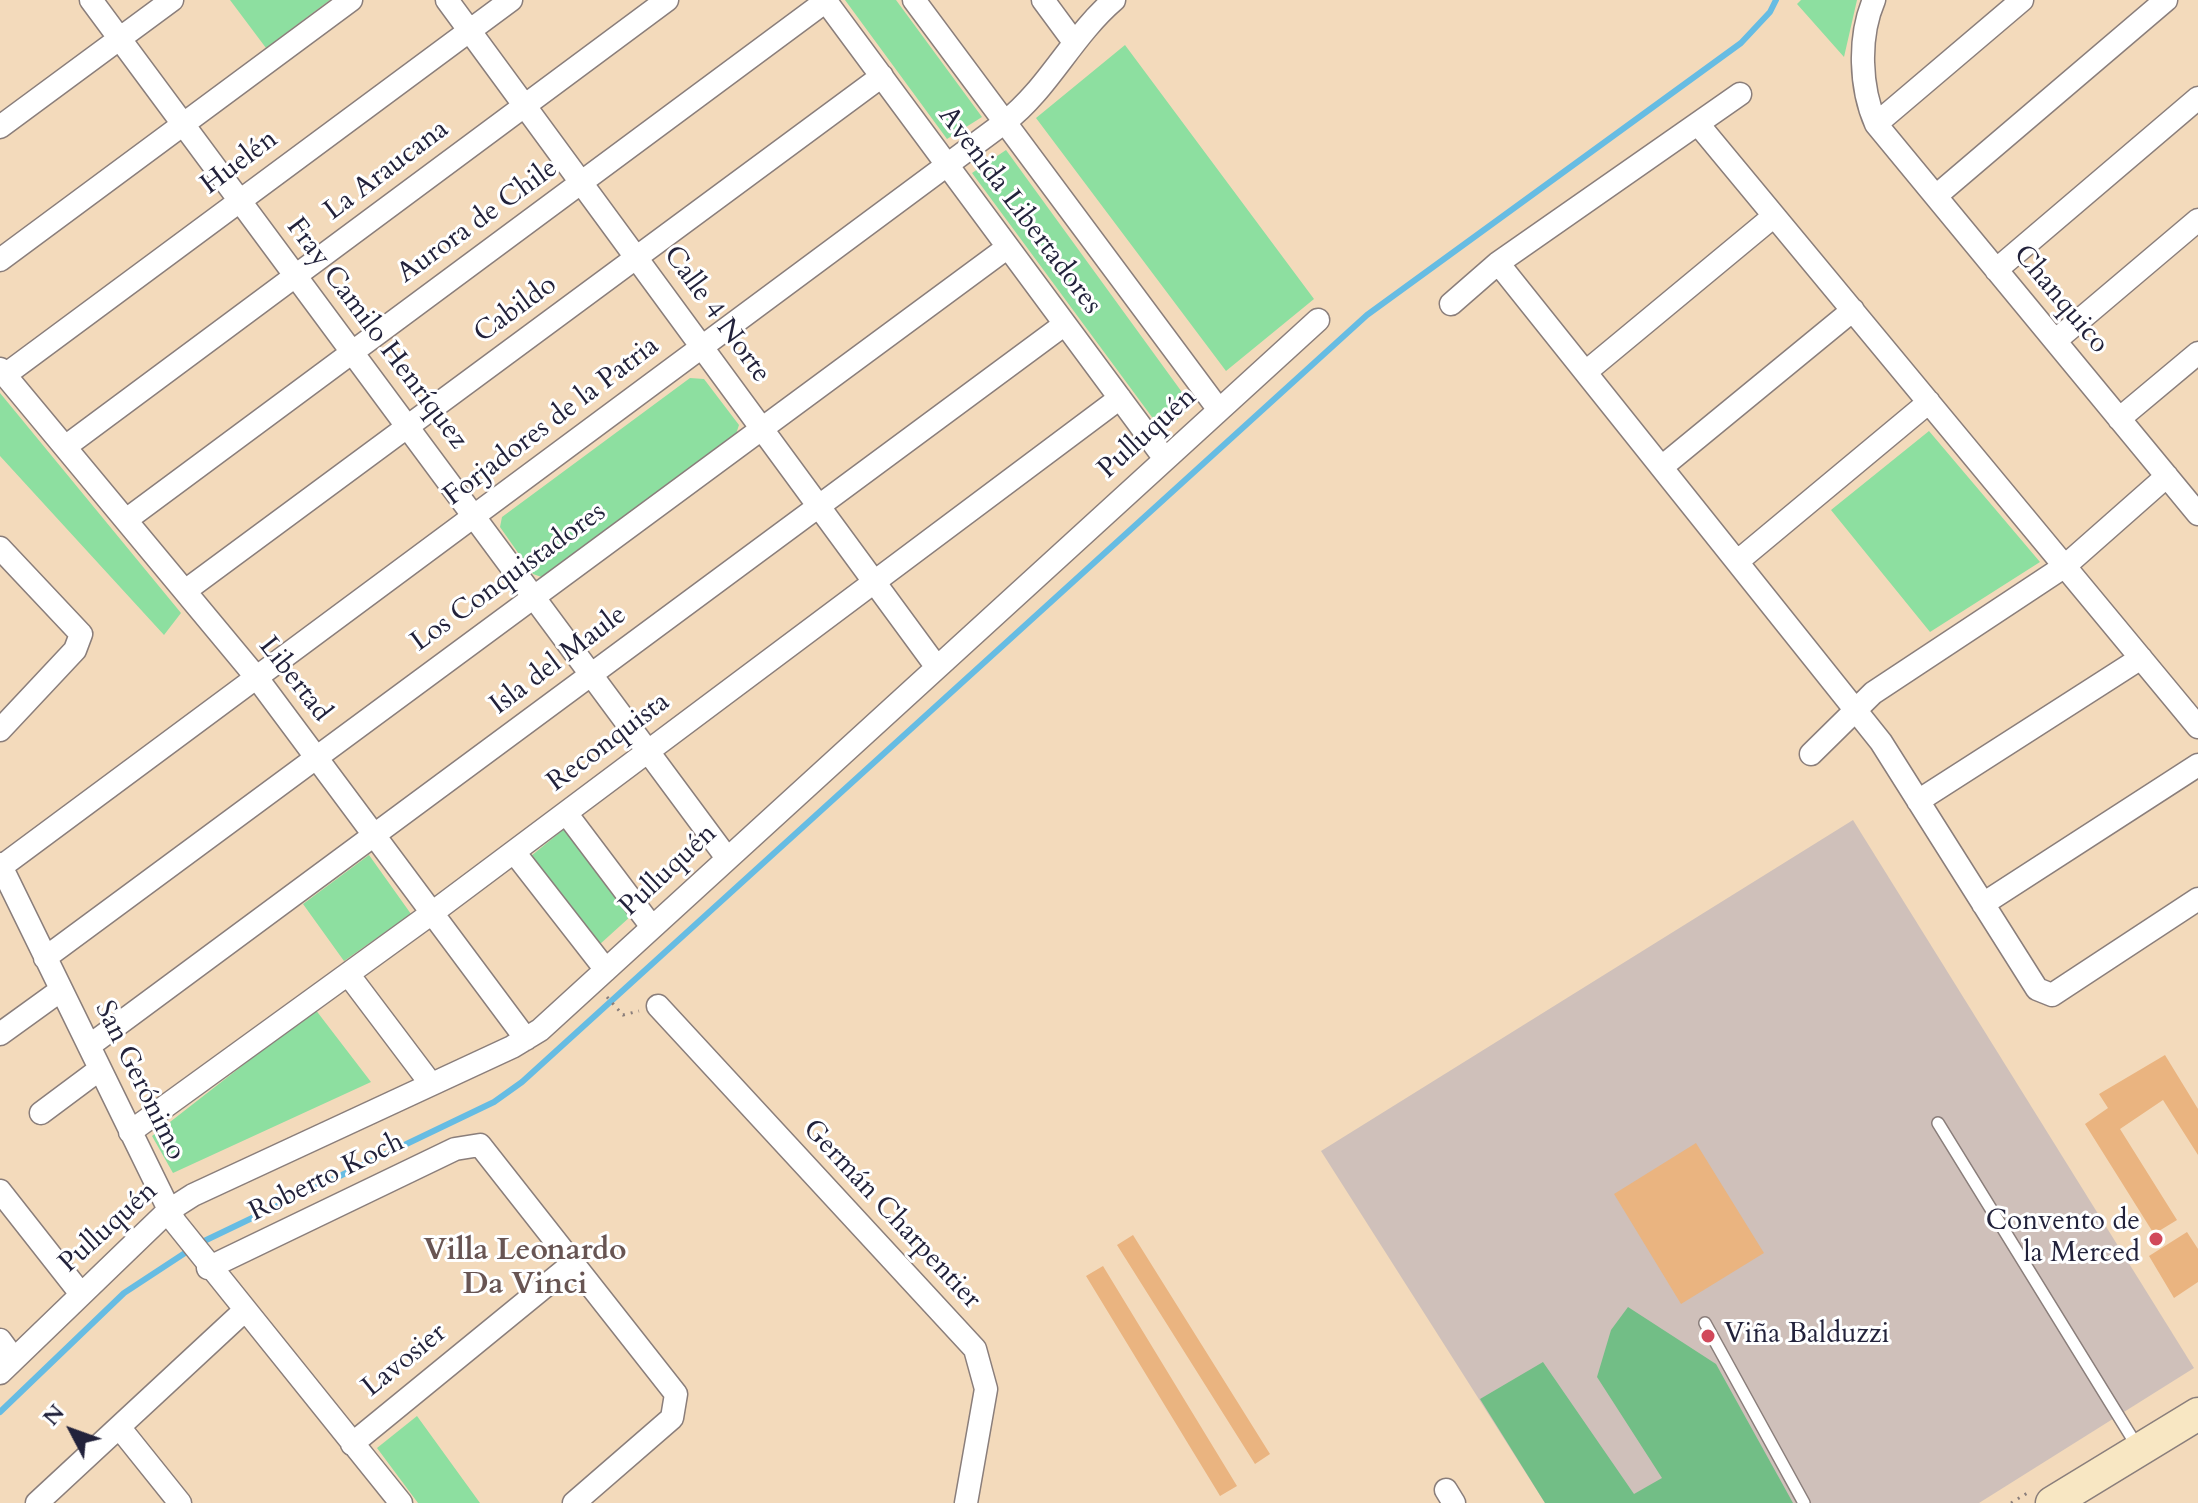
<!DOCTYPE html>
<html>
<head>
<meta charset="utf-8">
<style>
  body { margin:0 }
  #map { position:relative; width:2198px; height:1503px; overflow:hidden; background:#f3dabb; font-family:Cardo,serif }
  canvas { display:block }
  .north { position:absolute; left:32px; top:1391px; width:80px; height:80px; -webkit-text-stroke:6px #fff; paint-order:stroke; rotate:311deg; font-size:22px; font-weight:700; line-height:32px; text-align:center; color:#22223b }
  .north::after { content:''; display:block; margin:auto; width:28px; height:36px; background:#22223b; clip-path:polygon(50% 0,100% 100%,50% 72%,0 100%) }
</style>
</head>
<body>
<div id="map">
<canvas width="2198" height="1503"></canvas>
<div class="north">N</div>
</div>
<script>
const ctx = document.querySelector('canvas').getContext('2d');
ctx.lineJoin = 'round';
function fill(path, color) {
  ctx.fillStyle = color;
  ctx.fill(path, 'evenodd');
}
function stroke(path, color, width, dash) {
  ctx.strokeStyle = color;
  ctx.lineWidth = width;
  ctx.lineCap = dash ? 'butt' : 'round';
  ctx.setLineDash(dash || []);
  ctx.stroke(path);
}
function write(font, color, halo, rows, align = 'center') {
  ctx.font = font + ' Cardo,serif';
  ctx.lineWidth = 6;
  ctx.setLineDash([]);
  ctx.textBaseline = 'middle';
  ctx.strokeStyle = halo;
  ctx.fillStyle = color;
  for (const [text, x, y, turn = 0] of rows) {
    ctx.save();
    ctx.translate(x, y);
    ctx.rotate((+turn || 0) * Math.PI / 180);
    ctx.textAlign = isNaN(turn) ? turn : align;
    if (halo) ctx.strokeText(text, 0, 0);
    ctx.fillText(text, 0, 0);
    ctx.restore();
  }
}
fill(new Path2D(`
  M 1853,820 L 2194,1368 L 1979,1503 L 1545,1503 L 1321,1151 Z`), '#cfc0ba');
fill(new Path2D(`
  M 230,0 L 330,0 L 266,48 Z
  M 845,0 L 896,0 L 982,117 L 947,139 Z
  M 1801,0 L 1857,0 L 1844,57 L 1797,4 Z
  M 1125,45 L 1314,299 L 1226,371 L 1036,118 Z
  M 1006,150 L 1192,406 L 1163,432 L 972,173 Z
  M 690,378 L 704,379 L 739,425 L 735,437 L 550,580 L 533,574 L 500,527 L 502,517 Z
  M 0,393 L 181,613 L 164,635 L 0,456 Z
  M 1929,431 L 2040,562 L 1930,632 L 1831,510 Z
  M 564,829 L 631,916 L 599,945 L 531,856 Z
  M 369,855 L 411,914 L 344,961 L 303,904 Z
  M 315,1009 L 371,1082 L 173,1173 L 152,1136 Z
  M 417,1416 L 480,1503 L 418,1503 L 377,1448 Z`), '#8ddfa0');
fill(new Path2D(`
  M 1628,1307 L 1716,1364 L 1793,1503 L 1545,1503 L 1480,1399 L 1543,1362 L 1634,1494 L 1662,1478 L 1597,1377 L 1611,1330 Z`), '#72be86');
stroke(new Path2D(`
  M 200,1243 L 494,1102 L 522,1082 L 1367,315 L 1741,43 L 1770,12 L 1776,0
  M 0,1412 L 124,1293 L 191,1249`), '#66bce3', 6);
fill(new Path2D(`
  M 2165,1055 L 2198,1109 L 2198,1155 L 2163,1100 L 2120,1129 L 2177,1220 L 2154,1234 L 2085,1124 L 2108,1108 L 2099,1094 Z
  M 1696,1143 L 1764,1253 L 1681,1304 L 1614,1194 Z
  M 2187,1232 L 2198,1249 L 2198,1282 L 2174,1298 L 2149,1256 Z
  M 1133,1235 L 1270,1454 L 1255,1464 L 1117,1245 Z
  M 1103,1266 L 1237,1486 L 1220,1496 L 1086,1276 Z`), '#eab480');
const service = new Path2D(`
  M 1938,1123 L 2137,1446
  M 1705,1323 L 1804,1503`);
const minor = new Path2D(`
  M 91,0 L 727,858
  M 447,0 L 936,666
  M 825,0 L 1165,459
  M 914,0 L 1219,410
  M 1043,0 L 1074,42
  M 1874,0 C 1858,37 1860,88 1876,124 L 2198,514
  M 1698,124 L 2198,727
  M 1876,124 L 2022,0
  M 0,127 L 172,0
  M 1936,196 L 2166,0
  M 0,260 L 351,0
  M 1498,263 L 1881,742 L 2037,989 L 2052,995 L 2198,899
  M 1996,270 L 2198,98
  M 1451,304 L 1498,263 L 1740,94
  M 2055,341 L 2198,220
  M 0,369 L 257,678 L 526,1039
  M 1587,371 L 1774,216
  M 5,375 L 511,0
  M 2119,419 L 2198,353
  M 65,447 L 667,0
  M 1663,466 L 1853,310
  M 126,520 L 826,1
  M 0,548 L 81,634 L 75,650 L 0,730
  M 1738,561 L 1929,402
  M 185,591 L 882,76
  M 1811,754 L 1873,693 L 2065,566 L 2167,476
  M 1918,801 L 2141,658
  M 566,813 L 652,927
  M 514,852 L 606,970
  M 0,864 L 175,1222 L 401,1503
  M 1,867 L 1005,122 C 1048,89 1072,36 1114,0
  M 1983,904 L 2198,765
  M 45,958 L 1008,247
  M 348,974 L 431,1084
  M 658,1006 L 975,1349 L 986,1389 L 966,1503
  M 0,1034 L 61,990
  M 89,1046 L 1065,324
  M 41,1113 L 100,1069
  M 130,1132 L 432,913 L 1120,398
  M 0,1191 L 81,1294
  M 208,1268 L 455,1149 L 480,1145 L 676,1394 L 672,1418 L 574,1503
  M 0,1340 L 14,1359
  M 0,1373 L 168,1211 L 193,1195 L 512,1047 L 540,1030 L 1318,320
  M 119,1427 L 180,1503
  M 352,1444 L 571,1265
  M 1446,1490 L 1454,1503
  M 37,1503 L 243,1312`);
const secondary = new Path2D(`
  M 2052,1503 L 2198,1414`);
stroke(service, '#8a7e7b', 14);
stroke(minor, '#8a7e7b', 25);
stroke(secondary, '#8a7e7b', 35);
stroke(new Path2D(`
  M 607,997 L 623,1015 L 639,1011
  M 2011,1503 L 2029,1492`), '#8a7e7b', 3, [2, 6]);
stroke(service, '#fff', 11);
stroke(minor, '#fff', 22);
stroke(secondary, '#f8e7c3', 32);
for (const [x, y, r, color] of [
  [2156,1239,8,"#d1495b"],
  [1708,1336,8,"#d1495b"]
]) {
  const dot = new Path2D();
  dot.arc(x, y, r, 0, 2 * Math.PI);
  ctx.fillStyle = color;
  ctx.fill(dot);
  stroke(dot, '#fff', 3);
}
write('28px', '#22223b', '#fff', [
  ["Huelén",240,163,-37],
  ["La Araucana",387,171,-37],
  ["Avenida Libertadores",1019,211,53],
  ["Aurora de Chile",478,222,-36],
  ["Chanquico",2060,300,50],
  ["Cabildo",516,310,-36],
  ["Calle 4 Norte",716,315,54],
  ["Fray Camilo Henríquez",376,334,53],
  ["Forjadores de la Patria",552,422,-37],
  ["Pulluquén",1148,434,-42],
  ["Los Conquistadores",509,578,-36],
  ["Isla del Maule",559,661,-37],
  ["Libertad",294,680,52],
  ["Reconquista",609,743,-37],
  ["Pulluquén",669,871,-43],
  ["San Gerónimo",139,1081,64],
  ["Roberto Koch",327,1178,-26],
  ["Germán Charpentier",891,1215,47],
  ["Pulluquén",109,1228,-42],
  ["Lavosier",405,1361,-39]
]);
write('28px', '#22223b', '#fff', [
  ["Convento de",2140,1223],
  ["la Merced",2140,1255],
  ["Viña Balduzzi",1724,1336,"left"]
], 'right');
write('bold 30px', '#685553', '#fff', [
  ["Villa Leonardo",525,1252],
  ["Da Vinci",525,1286]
]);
</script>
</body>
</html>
